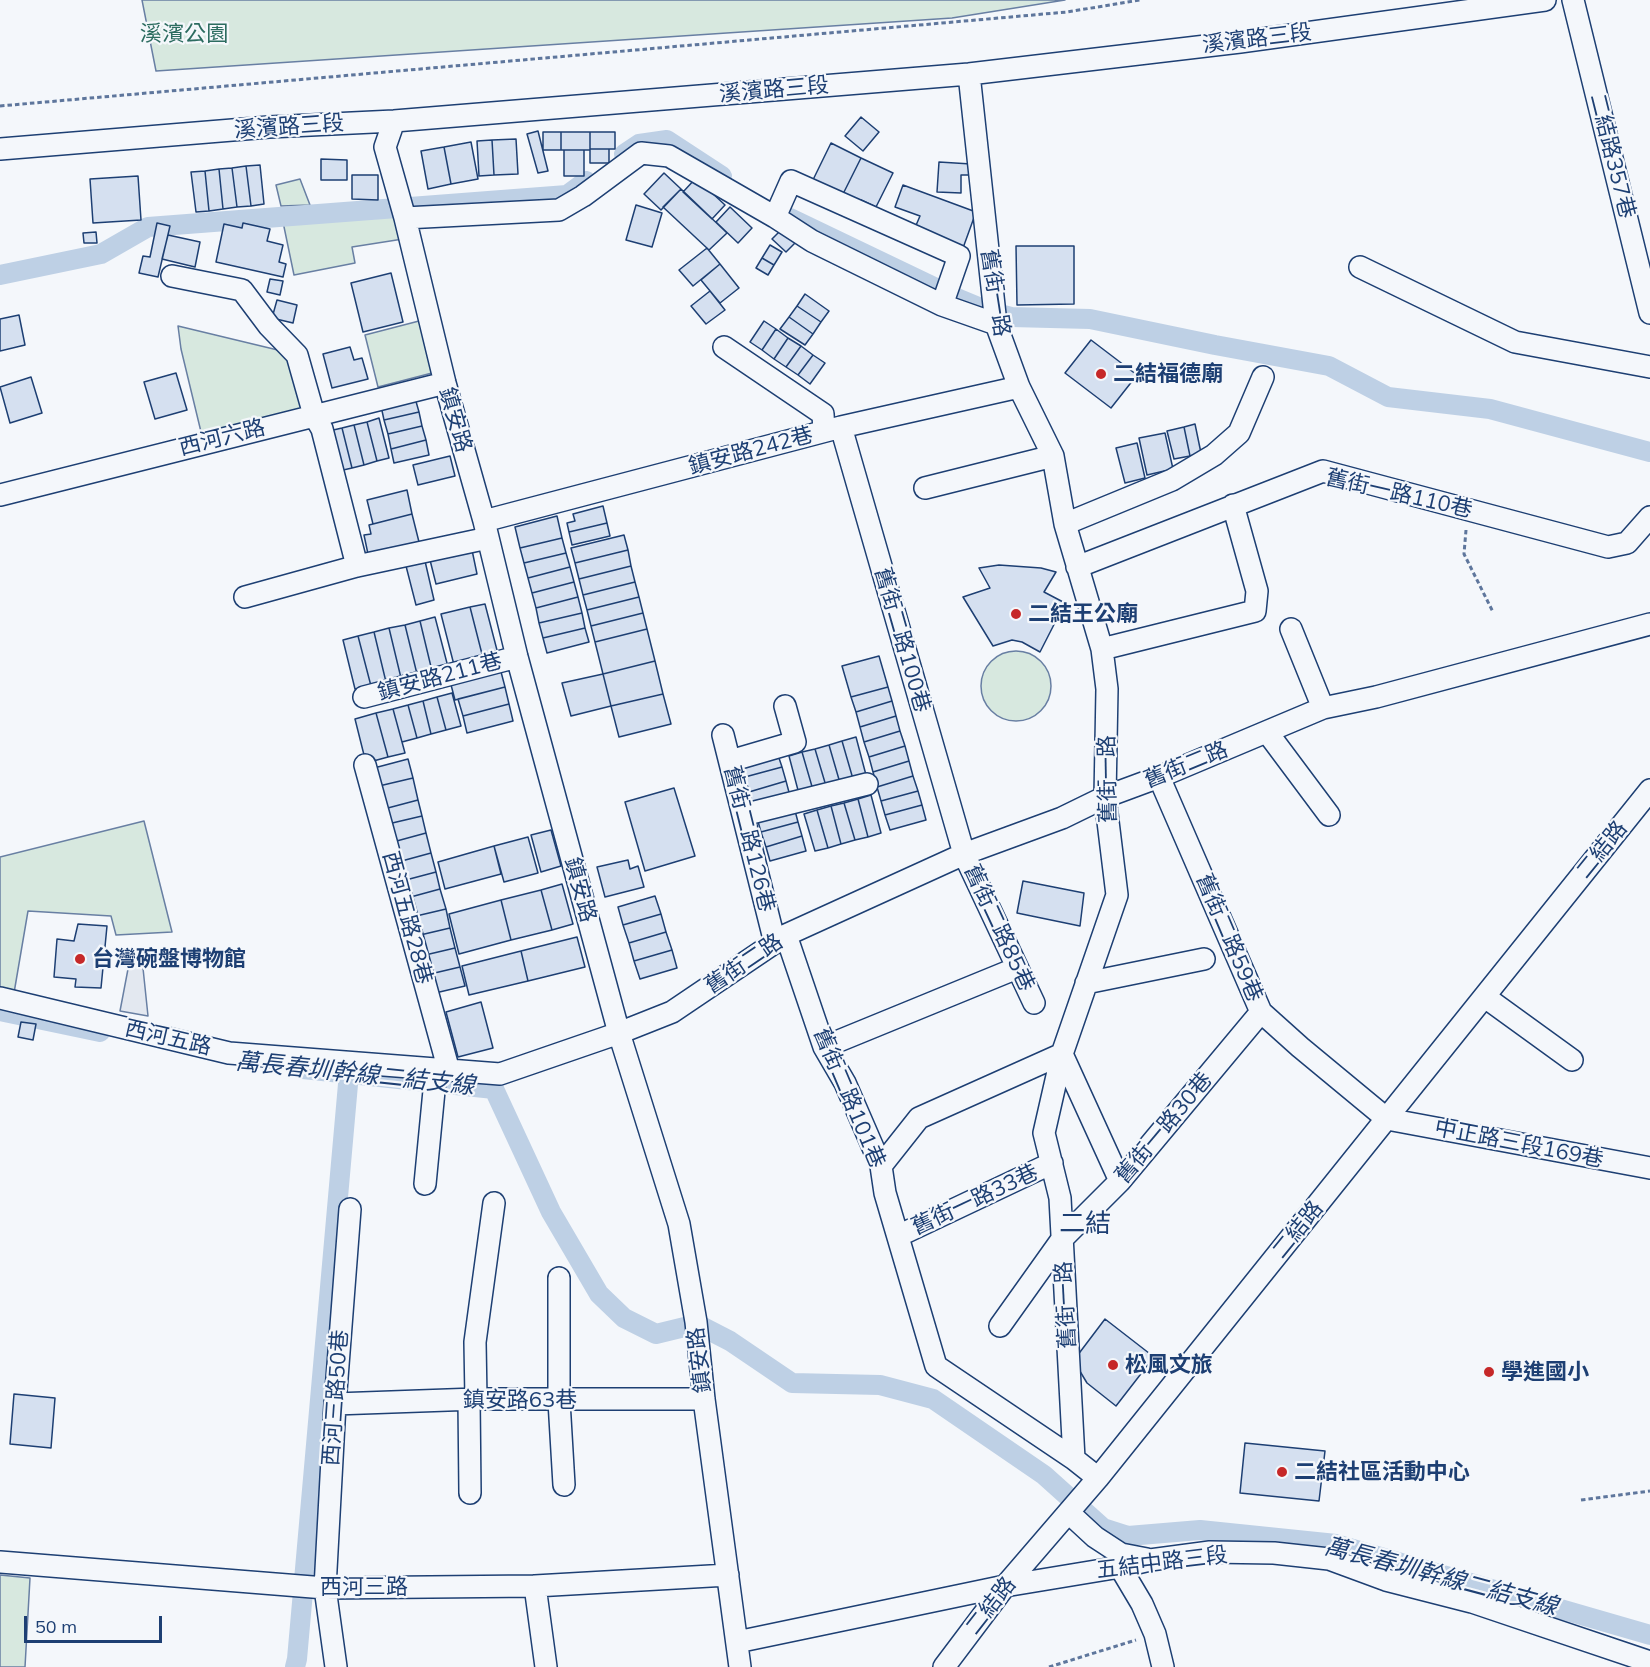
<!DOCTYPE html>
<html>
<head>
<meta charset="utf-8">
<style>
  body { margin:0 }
  #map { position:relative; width:1650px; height:1667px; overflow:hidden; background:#f4f7fb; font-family:Mulish,sans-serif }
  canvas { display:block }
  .scale { position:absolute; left:24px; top:1616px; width:138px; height:27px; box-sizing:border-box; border:3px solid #1d3f73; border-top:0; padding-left:8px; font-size:18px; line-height:21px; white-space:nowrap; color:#1d3f73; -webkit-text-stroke:4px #f4f7fb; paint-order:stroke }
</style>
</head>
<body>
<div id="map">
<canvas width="1650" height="1667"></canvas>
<div class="scale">50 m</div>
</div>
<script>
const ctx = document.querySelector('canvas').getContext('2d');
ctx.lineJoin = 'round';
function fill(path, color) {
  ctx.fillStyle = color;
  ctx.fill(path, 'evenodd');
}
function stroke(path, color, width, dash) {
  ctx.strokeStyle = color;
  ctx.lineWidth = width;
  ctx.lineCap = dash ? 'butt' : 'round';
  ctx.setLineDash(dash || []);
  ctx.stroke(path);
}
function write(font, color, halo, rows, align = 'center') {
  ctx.font = font + ' Mulish,"Noto Sans TC",sans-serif';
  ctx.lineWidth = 4.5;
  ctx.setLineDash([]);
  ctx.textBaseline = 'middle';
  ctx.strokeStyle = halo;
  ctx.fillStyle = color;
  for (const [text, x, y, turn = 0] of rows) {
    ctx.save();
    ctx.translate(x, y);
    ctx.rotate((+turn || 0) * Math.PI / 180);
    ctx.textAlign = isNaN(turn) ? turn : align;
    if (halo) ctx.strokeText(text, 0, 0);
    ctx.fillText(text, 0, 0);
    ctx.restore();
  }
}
const green = new Path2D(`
  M 142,0 L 1065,0 L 952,18 L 156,71 Z
  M 300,179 L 310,205 L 281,206 L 276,185 Z
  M 394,211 L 403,239 L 352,247 L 355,263 L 294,275 L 283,222 Z
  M 419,321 L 432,373 L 378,387 L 365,335 Z
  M 178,326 L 286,352 L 304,409 L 202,436 L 181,349 Z
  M981 686a35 35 0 1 1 70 0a35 35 0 1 1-70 0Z
  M 144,821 L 172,932 L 116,935 L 111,916 L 28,911 L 14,993 L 0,989 L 0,857 Z
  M 0,1575 L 30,1578 L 25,1667 L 0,1667 Z`);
fill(green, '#d7e8df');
stroke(green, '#687fa3', 1.5);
const parking = new Path2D(`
  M 132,948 L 141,949 L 148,1016 L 120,1011 Z`);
fill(parking, '#e3e8f0');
stroke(parking, '#687fa3', 1.5);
stroke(new Path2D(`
  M 624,154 L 639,144 L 667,140 L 722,176
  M 790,218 L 959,299 L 988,311 L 1011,317 L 1090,319 L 1215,345 L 1329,366 L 1388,397 L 1490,409 L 1650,452
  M 0,275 L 101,254 L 148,227 L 567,195 L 586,181
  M 0,1011 L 100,1032
  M 303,1069 L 494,1089 L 551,1212 L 599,1294 L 624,1318 L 656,1334 L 697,1324 L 730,1341 L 792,1383 L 880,1385 L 933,1399 L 1044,1475 L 1103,1528 L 1128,1536 L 1200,1530 L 1336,1544 L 1650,1635
  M 295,1667 L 297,1659 L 349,1073`), '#bed0e5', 20);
const building = new Path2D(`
  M 861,117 L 879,132 L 863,151 L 845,136 Z
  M 538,131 L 548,171 L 538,173 L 527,134 Z
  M 543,132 L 561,132 L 561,150 L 543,150 Z
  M 561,132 L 590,132 L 590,150 L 561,150 Z
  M 590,132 L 615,132 L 615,149 L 590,149 Z
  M 516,139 L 518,174 L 494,175 L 492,140 Z
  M 492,140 L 494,175 L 479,176 L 477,141 Z
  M 471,142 L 478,179 L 451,184 L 444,147 Z
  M 831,143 L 861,158 L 839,202 L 809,188 Z
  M 444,147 L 451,184 L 428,189 L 421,151 Z
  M 590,149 L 609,149 L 609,163 L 590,163 Z
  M 564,150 L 584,150 L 584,176 L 564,176 Z
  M 861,158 L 893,173 L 876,207 L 861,200 L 856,211 L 839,202 Z
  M 321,159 L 347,160 L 347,180 L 321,180 Z
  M 939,162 L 971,164 L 971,175 L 961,175 L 961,193 L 937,192 Z
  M 260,165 L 264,204 L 251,206 L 246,166 Z
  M 246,166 L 251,206 L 237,207 L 232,168 Z
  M 232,168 L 237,207 L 223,209 L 219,169 Z
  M 219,169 L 223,209 L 209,211 L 205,171 Z
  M 205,171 L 209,211 L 196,212 L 191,172 Z
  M 664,173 L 681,189 L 661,210 L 644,194 Z
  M 352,175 L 378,175 L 378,200 L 352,199 Z
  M 138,176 L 141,220 L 93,223 L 90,179 Z
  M 696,178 L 725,205 L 712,219 L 683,192 Z
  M 903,185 L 976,212 L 963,248 L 914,230 L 920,216 L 895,207 Z
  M 681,189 L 727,233 L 709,250 L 663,207 Z
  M 636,205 L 662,213 L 652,247 L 626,240 Z
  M 730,207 L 752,228 L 738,243 L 716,222 Z
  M 157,223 L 170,226 L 158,277 L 139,273 L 143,256 L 150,257 Z
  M 243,223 L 270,229 L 267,241 L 283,245 L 279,262 L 286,264 L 283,277 L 216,262 L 224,224 L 242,228 Z
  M 782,229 L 796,242 L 786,252 L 772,239 Z
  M 96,232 L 97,243 L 84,243 L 83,233 Z
  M 168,235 L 200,242 L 195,267 L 162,259 Z
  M 770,245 L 782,252 L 774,265 L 762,258 Z
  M 1016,246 L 1074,246 L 1074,304 L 1017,305 Z
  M 707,248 L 720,264 L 693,286 L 679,270 Z
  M 762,258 L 774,265 L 768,275 L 756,268 Z
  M 720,264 L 739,288 L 720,303 L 701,280 Z
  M 391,273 L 403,322 L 363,332 L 351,283 Z
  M 270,279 L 283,281 L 280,295 L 267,292 Z
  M 710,291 L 725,310 L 706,324 L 691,306 Z
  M 805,294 L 829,311 L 821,322 L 797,306 Z
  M 277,300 L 297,305 L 293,323 L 272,318 Z
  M 797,306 L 821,322 L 813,334 L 789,317 Z
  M 19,315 L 25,345 L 0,351 L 0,319 Z
  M 789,317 L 813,334 L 805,345 L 780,329 Z
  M 764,321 L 776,329 L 762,350 L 750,342 Z
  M 776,329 L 788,338 L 774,359 L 762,350 Z
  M 788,338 L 801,346 L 786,367 L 774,359 Z
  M 1091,340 L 1137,375 L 1111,408 L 1065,373 Z
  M 801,346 L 813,355 L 798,375 L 786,367 Z
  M 350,347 L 354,360 L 362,358 L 368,379 L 332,388 L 323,354 Z
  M 813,355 L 825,363 L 810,384 L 798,375 Z
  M 176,373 L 187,410 L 155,419 L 144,382 Z
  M 31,377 L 42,413 L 10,423 L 0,387 Z
  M 415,398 L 419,412 L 384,420 L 381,406 Z
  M 419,412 L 422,426 L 388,434 L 384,420 Z
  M 379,418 L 389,458 L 377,461 L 367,422 Z
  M 367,422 L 377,461 L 364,465 L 354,425 Z
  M 1195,424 L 1201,453 L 1190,456 L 1184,427 Z
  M 354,425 L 364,465 L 352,468 L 342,428 Z
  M 422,426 L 426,440 L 391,449 L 388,434 Z
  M 1184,427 L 1190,456 L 1174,459 L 1167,431 Z
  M 342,428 L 352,468 L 339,471 L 329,431 Z
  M 1165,433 L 1173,469 L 1147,475 L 1139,438 Z
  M 426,440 L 429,455 L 394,463 L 391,449 Z
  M 1137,443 L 1145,478 L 1125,483 L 1116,448 Z
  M 450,456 L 455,476 L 418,485 L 413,465 Z
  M 407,490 L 412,514 L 373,524 L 367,500 Z
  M 603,506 L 607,523 L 569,532 L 567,523 L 575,521 L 573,514 Z
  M 412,514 L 419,542 L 368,554 L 364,535 L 371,534 L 369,525 Z
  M 557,516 L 562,538 L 520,548 L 515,527 Z
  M 607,523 L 610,536 L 572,545 L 569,532 Z
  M 624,535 L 628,550 L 575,563 L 571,548 Z
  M 562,538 L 566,553 L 524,563 L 520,548 Z
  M 472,550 L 477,574 L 436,584 L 430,560 Z
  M 628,550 L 631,566 L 579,579 L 575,563 Z
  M 566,553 L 570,567 L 528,578 L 524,563 Z
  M 425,561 L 434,600 L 416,605 L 406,566 Z
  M 999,565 L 1041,568 L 1056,572 L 1044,592 L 1065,603 L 1040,652 L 1022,642 L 1012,640 L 993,646 L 963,597 L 990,588 L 979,568 Z
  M 631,566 L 635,582 L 583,595 L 579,579 Z
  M 570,567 L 574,582 L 532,593 L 528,578 Z
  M 574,582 L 578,597 L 536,608 L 532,593 Z
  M 635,582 L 639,597 L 587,610 L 583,595 Z
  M 578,597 L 582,613 L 539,623 L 536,608 Z
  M 639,597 L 643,613 L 591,626 L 587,610 Z
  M 485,604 L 498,654 L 483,658 L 470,607 Z
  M 470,607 L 483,658 L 454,665 L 441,614 Z
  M 582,613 L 585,628 L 543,638 L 539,623 Z
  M 643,613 L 647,629 L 595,642 L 591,626 Z
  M 435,617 L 448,667 L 432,671 L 420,621 Z
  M 420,621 L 432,671 L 417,674 L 405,625 Z
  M 405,625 L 417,674 L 401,678 L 389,628 Z
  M 389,628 L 401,678 L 386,682 L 374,632 Z
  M 585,628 L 589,642 L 547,653 L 543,638 Z
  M 647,629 L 655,661 L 603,674 L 595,642 Z
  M 374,632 L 386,682 L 371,686 L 358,636 Z
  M 358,636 L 371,686 L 355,689 L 343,640 Z
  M 879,656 L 888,687 L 851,697 L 842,666 Z
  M 655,661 L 663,694 L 611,706 L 603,674 Z
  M 500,668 L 505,687 L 455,700 L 450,681 Z
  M 603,674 L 611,706 L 571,716 L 562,683 Z
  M 505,687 L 509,704 L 463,716 L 458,699 Z
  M 888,687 L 892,701 L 856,712 L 851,697 Z
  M 452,693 L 461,726 L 446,730 L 437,697 Z
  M 663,694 L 671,724 L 619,737 L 611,706 Z
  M 437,697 L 446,730 L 431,734 L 423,701 Z
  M 423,701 L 431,734 L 417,738 L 408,705 Z
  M 892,701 L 896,716 L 860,727 L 856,712 Z
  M 509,704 L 513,721 L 467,733 L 463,716 Z
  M 408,705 L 417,738 L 402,742 L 393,709 Z
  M 393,709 L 405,753 L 388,757 L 376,713 Z
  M 376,713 L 388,757 L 366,763 L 355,719 Z
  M 896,716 L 900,731 L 864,742 L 860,727 Z
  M 900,731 L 905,746 L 869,757 L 864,742 Z
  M 856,737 L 866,775 L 853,779 L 842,741 Z
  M 842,741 L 853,779 L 840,783 L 829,745 Z
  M 829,745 L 840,783 L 826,786 L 815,749 Z
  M 905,746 L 909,761 L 873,772 L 869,757 Z
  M 815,749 L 826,786 L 813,790 L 802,752 Z
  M 777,752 L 782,767 L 745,777 L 741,763 Z
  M 802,752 L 813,790 L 799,794 L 789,756 Z
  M 408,759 L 413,778 L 379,786 L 374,768 Z
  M 909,761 L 913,776 L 877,787 L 873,772 Z
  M 782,767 L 786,781 L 749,792 L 745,777 Z
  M 913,776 L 918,791 L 881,801 L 877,787 Z
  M 413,778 L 418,800 L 384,809 L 379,786 Z
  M 786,781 L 790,796 L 753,806 L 749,792 Z
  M 674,788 L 695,856 L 645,871 L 625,802 Z
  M 918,791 L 922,805 L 885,815 L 881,801 Z
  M 871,795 L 881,833 L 868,837 L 858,799 Z
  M 858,799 L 868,837 L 855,840 L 844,803 Z
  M 418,800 L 422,816 L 388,824 L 384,809 Z
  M 844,803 L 855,840 L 841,844 L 831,806 Z
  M 922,805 L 926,820 L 890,830 L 885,815 Z
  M 831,806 L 841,844 L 828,848 L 817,810 Z
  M 794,807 L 798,822 L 761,832 L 757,818 Z
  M 817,810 L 828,848 L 815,851 L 804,814 Z
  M 422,816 L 426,833 L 393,842 L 388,824 Z
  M 798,822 L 802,836 L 766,847 L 761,832 Z
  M 551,830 L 561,866 L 541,872 L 531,835 Z
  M 426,833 L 431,853 L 398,862 L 393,842 Z
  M 802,836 L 806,851 L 770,861 L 766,847 Z
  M 528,837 L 538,873 L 504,882 L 494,846 Z
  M 494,846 L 501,874 L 445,889 L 438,862 Z
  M 431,853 L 436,872 L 402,881 L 398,862 Z
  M 628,860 L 630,869 L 638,866 L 644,887 L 605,897 L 597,867 Z
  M 436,872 L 440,889 L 407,898 L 402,881 Z
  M 1023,881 L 1084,893 L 1080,926 L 1017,913 Z
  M 562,884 L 573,924 L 552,930 L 541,890 Z
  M 440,889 L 446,909 L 412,917 L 407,898 Z
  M 541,890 L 552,930 L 511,940 L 501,900 Z
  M 655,896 L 661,914 L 623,925 L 618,907 Z
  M 501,900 L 511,940 L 459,954 L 449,914 Z
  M 446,909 L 450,928 L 416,936 L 412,917 Z
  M 661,914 L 666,932 L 629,943 L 623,925 Z
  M 78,924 L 107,926 L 101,988 L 75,987 L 76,979 L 54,977 L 57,939 L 74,941 Z
  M 450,928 L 455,948 L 421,956 L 416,936 Z
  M 666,932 L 672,950 L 634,961 L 629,943 Z
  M 577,937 L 585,967 L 528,981 L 521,951 Z
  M 455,948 L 460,967 L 426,975 L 421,956 Z
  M 672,950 L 677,968 L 640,979 L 634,961 Z
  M 521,951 L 528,981 L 469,995 L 462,966 Z
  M 460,967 L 465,986 L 431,994 L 426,975 Z
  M 481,1002 L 493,1048 L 458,1057 L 446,1012 Z
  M 21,1022 L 36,1024 L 33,1040 L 18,1037 Z
  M 1105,1319 L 1154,1357 L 1116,1406 L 1087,1383 L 1078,1368 L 1077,1356 Z
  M 14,1394 L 55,1398 L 51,1448 L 10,1444 Z
  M 1245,1443 L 1325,1451 L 1319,1501 L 1240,1493 Z`);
fill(building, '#d5e0f0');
stroke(building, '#1d3f73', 1.5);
const minor = new Path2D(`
  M 1573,0 L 1650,313
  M 969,74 L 996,324 L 1019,387 L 1053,456 L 1065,524 L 1102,649 L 1107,689 L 1105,797 L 1117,895 L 1062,1054 L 1044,1133 L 1060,1198 L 1074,1459 L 1098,1478
  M 394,121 L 385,147 L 405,218 L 445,383 L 484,521 L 517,657 L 619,1033 L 679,1224 L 696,1322 L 704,1399 L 740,1667
  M 0,149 L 269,127 L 394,121 L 969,74 L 1240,42 L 1545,0
  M 775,217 L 791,181 L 959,256 L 942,305
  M 405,218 L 559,210 L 583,196 L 641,153 L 669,156 L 775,217 L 812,241 L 942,305 L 996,324
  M 1360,267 L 1515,342 L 1650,367
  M 172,276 L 242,290 L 269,326 L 297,355 L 314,415 L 322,429 L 357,566
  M 724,347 L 823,414 L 824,431
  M 841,427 L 964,854 L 1034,1003
  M 925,488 L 1053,456
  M 0,495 L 445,383
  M 484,521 L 841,427 L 1019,387
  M 1065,524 L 1172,480 L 1214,455 L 1239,433 L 1263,377
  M 1077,567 L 1323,471 L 1608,547 L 1627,543 L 1650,517
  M 245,597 L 357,566 L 488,538
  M 1291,629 L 1323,708
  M 1102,649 L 1255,611 L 1257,591 L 1233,505
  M 364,697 L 517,657
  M 1267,732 L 1329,815
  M 723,735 L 775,943
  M 730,761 L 795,742 L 785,706
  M 365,765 L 449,1071
  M 1159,777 L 1261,1012 L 1300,1047 L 1387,1119 L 1650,1168
  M 743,815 L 867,784
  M 786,935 L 824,1047 L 845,1083 L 881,1166 L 885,1193 L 936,1366 L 1074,1459
  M 1086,983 L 1204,959
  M 1485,997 L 1572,1060
  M 0,998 L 229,1053 L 500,1074 L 619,1033 L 672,1012 L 786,935 L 964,854 L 1062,818 L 1105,797 L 1159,777 L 1323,708 L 1376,697 L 1650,624
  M 824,1047 L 1017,968
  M 881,1166 L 919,1118 L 1062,1054 L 1120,1181
  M 425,1184 L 436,1070
  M 898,1236 L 1052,1163
  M 559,1278 L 559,1401 L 564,1485
  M 1000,1326 L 1062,1239 L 1120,1181 L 1261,1012
  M 476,1399 L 475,1342 L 494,1203
  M 469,1400 L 470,1493
  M 335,1404 L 476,1399 L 704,1399
  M 1069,1513 L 1095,1537 L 1121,1554 L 1147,1559
  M 0,1562 L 325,1588 L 535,1586 L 728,1575
  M 1120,1567 L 1142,1604 L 1155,1634 L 1163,1667
  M 535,1586 L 546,1667
  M 737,1642 L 1005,1586 L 1120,1567 L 1150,1560 L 1210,1552 L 1274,1553 L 1329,1559 L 1386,1580 L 1472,1602 L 1650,1662
  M 336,1667 L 325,1588 L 335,1404 L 350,1209
  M 944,1667 L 1005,1586 L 1098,1478 L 1650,790`);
stroke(minor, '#1d3f73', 24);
stroke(new Path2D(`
  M 0,106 L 1067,12 L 1140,0
  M 1466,530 L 1464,554 L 1493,612
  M 1581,1500 L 1650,1491
  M 1049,1667 L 1136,1640`), '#5e769c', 3, [4.5, 3]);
stroke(minor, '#f4f7fb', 21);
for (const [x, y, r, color] of [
  [1101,374,6,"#c62828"],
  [1016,614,6,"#c62828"],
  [80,959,6,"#c62828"],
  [1113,1365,6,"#c62828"],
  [1489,1372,6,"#c62828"],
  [1282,1472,6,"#c62828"]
]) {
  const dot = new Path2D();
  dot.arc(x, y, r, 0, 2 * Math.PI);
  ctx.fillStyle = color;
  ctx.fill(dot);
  stroke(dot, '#f4f7fb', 2);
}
write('22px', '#2c6c60', '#f4f7fb', [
  ["溪濱公園",184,34]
]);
write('22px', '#1d3f73', '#f4f7fb', [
  ["溪濱路三段",1257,39,-7],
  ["溪濱路三段",774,90,-5],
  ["溪濱路三段",289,127,-4],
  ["二結路357巷",1612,156,76],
  ["舊街一路",995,293,81],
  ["鎮安路",455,420,74],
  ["西河六路",222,438,-14],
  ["鎮安路242巷",751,451,-15],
  ["舊街一路110巷",1399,494,13],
  ["舊街二路100巷",902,640,74],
  ["鎮安路211巷",440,677,-15],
  ["舊街二路",1186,765,-22],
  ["舊街一路",1108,779,-91],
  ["舊街二路126巷",749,839,76],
  ["二結路",1602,850,-51],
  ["鎮安路",580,890,75],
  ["西河五路28巷",407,918,75],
  ["舊街二路85巷",999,928,65],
  ["舊街二路59巷",1229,938,67],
  ["舊街二路",744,964,-34],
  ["西河五路",168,1038,13],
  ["舊街二路101巷",849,1098,67],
  ["舊街一路30巷",1164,1128,-50],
  ["中正路三段169巷",1519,1144,11],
  ["舊街一路33巷",975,1200,-25],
  ["二結路",1298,1230,-51],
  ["舊街一路",1066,1305,-93],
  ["鎮安路",700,1360,-97],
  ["西河三路50巷",336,1398,-86],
  ["鎮安路63巷",520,1400],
  ["五結中路三段",1162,1563,-7],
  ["西河三路",364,1587],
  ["二結路",991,1606,-52]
]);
write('bold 22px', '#1d3f73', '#f4f7fb', [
  ["二結福德廟",1113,374],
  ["二結王公廟",1028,614],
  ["台灣碗盤博物館",92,959],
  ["松風文旅",1125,1365],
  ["學進國小",1501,1372],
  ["二結社區活動中心",1294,1472]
], 'left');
write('italic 24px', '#1d3f73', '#f4f7fb', [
  ["萬長春圳幹線二結支線",355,1074,6],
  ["萬長春圳幹線二結支線",1441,1577,15]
]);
write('26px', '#1d3f73', '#f4f7fb', [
  ["二結",1085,1224]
]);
</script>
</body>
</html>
